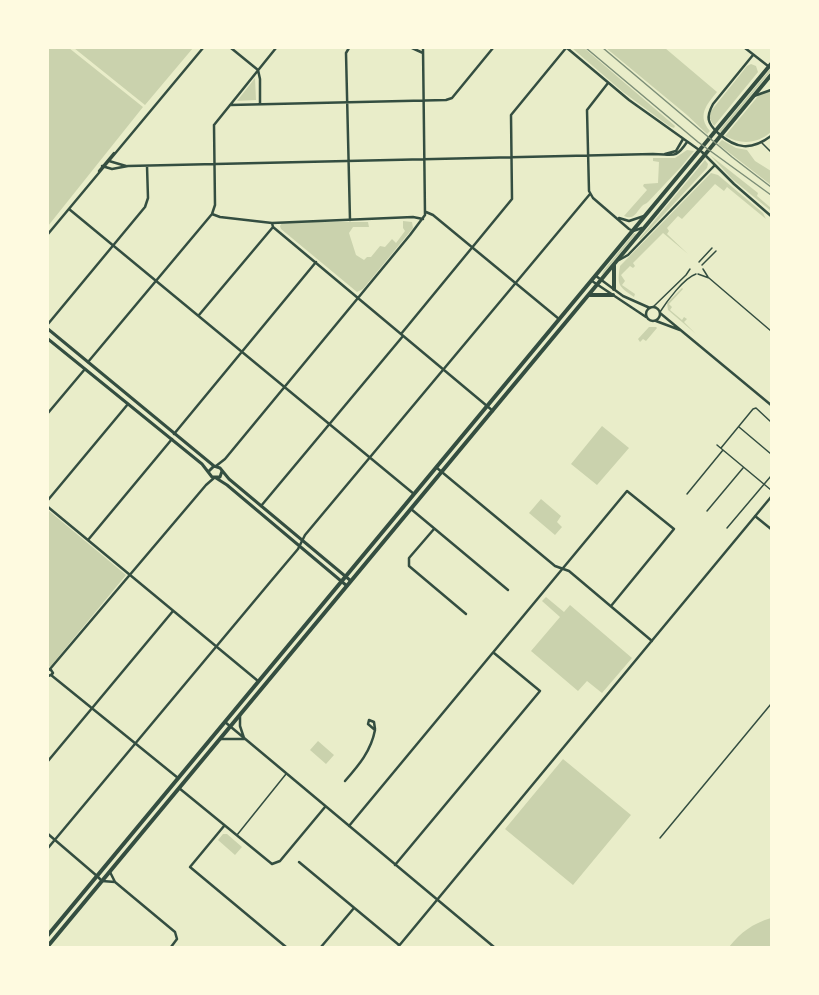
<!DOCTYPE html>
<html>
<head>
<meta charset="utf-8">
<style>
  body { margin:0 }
  #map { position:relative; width:819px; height:995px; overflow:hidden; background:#e9edc9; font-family:"PT Sans Narrow",sans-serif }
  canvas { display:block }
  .frame { position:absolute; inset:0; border:49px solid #fefae0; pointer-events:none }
</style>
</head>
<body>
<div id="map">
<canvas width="819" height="995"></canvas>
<div class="frame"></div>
</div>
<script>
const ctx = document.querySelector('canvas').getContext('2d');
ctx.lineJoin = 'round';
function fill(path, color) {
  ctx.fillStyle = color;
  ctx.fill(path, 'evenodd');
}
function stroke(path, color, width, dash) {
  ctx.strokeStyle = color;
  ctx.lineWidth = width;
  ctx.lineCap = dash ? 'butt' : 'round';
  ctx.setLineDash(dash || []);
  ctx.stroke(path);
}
fill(new Path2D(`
  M 48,48 L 69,48 L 143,107 L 48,226 Z
  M 74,48 L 193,48 L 145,105 Z
  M 572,48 L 584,48 L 675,126 L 674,128 L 669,126 L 623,92 Z
  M 606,48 L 665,48 L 717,92 C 706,105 697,116 710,131 L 707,134 L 687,115 Z
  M 751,64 L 756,66 L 758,72 L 714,126 L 709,117 L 711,111 L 747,66 Z
  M 771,68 L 771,71 L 721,132 L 719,131 Z
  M 255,78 L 256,100 L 237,101 Z
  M 767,92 L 771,92 L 771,132 C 757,144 741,145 725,136 L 759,95 Z
  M 722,140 L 736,148 L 747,150 L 755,161 L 771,171 L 771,185 L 718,144 Z
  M 687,150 L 694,151 L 681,167 L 648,202 C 646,204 644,204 642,206 C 637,211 634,221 624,216 L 647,190 L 643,186 L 644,184 L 658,183 L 659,162 L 653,161 L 653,158 L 675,158 Z
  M 710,155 L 758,193 L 757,196 L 771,208 L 771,211 L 732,179 Z
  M 705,160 L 708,164 L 707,168 L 640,240 L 639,239 Z
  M 711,173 L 718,175 L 763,213 L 766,219 L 727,187 L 724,191 L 715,184 L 682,219 L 678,216 L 667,228 L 669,231 L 667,234 L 688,254 L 663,233 L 633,263 L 635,266 L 633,268 L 630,266 L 621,275 L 625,281 L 622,285 L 635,294 L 634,297 C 618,286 617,285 620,266 Z
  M 403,221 L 412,222 L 413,228 L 363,289 L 357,292 L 281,229 L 280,226 L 282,223 L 290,222 L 368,222 L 369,227 L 353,227 L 349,233 L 356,255 L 364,260 L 367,257 L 371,257 L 380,246 L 385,247 L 392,239 L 396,243 L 405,231 L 403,228 Z
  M 634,233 L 636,234 L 601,276 L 604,270 Z
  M 682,288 L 683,289 L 669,304 L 672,307 L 670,310 L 682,320 L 684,317 L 687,319 L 684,322 L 696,334 L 668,310 L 667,303 Z
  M 649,327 L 656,327 L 657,328 L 646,341 L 643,339 L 640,342 L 638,339 Z
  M 602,426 L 629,448 L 597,485 L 571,464 Z
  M 541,499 L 561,516 L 557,522 L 562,527 L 555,535 L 529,513 Z
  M 48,510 L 126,575 L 50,667 L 48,665 Z
  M 546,597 L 564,612 L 570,605 L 632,658 L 602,693 L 587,681 L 578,691 L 531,651 L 560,617 L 542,601 Z
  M 318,741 L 334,755 L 326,764 L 310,750 Z
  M 563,759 L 631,815 L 573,885 L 505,829 Z
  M 223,834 L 227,834 L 242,847 L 235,855 L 218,840 Z
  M 771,918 L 771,947 L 729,947 C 741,932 752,924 771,918 Z`), '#cad2ad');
stroke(new Path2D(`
  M 762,143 L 771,152
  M 699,262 L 712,248
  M 702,265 L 716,251
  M 703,269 L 708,277
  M 698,274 L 709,278 L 771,331
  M 653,307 L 686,275 L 690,269
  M 660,312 C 667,301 684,278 696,274
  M 739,427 L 771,454
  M 717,445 L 771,490
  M 721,448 L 753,409 L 756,408 L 771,422
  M 687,494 L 723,450
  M 707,511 L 743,468
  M 727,528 L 771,476
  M 237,835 L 286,774
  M 660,838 L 771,704`), '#344e41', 1.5);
stroke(new Path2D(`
  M 231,48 L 258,70 L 260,79 L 260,104
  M 349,48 L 346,53 L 350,220
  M 412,48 L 423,53
  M 567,48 L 629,100 L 702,152 L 734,184 L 771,216
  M 745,48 L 768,66
  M 753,55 L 713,104 C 706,117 707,123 718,133 C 736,149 751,151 771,136
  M 608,83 L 587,110 L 589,191 L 593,198 L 629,229 L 633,231 L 642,228
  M 754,96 L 771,90
  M 230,105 L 446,100 L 452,98 L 493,48
  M 665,154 L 676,151 L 683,139
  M 109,161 L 126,166
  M 102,166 L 112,169 L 128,166 L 653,154 C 673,154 675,160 687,142
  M 99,171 L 114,153
  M 69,209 L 414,494
  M 426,212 L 433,215 L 559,319
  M 212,214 L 220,217 L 272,223 L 413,217 L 423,219
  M 619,218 L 629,221 L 644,216
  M 272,223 L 273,227 L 493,411
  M 48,234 L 203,48
  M 619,260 L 628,255 L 714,166
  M 596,276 L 623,296 L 650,308
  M 592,281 L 646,317
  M646 314a7 7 0 1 1 14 0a7 7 0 1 1-14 0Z
  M 660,313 L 771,405
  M 199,315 L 273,227
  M 656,321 L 680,330
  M 48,324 L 145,207 L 148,198 L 147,166
  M 401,334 L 512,199 L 511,115 L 566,48
  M 88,362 L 212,214 L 215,205 L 214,125 L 276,48
  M 48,413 L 85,369
  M 174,434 L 316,262
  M 216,466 L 225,459 L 410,235 L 425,215 L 423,48
  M 437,468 L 555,566 L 569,571 L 652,641
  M 48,500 L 128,404
  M 261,506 L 403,336
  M 48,507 L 258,681
  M 411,509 L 508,590
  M 755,516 L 771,529
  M 434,529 L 409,558 L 409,566 L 466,614
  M 88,540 L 172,439
  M 48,669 L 51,670 L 53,673 L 51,675 L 48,676
  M 50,669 L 206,485 L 214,478
  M 51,675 L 178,778
  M 240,715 L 240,726 L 244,738
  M 225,722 L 494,947
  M 221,739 L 244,739
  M 48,761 L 173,611
  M 345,781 C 359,765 371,751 375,730 L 368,724 L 369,720 L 374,722 L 375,729
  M 179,788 L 272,864 L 280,861 L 325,807
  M 224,826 L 190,867 L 286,947
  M 349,826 L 627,491 L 674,529 L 611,606
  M 48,834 L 97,876 L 102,881 L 115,882
  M 48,848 L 271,581 L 298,549 L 305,535 L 590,194
  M 299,862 L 399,945
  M 395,865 L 540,691 L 494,653
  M 110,872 L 115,882 L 175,932 L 177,939 L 171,947
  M 321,947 L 354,908
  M 398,947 L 771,497`), '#344e41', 2.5);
stroke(new Path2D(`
  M 48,329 L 214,466
  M 48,339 L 202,464 L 212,477 L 220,477 L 222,471
  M 209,471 L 214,466 L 220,468 L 229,479 L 351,581
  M 216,478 L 227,485 L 347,586`), '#344e41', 3);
stroke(new Path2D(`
  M 614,289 L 614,265
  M 589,295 L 613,295
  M 48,935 L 771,64
  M 48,946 L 771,75`), '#344e41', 4);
stroke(new Path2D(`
  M 586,48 L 698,142 L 771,195
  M 603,48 L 732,157 L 771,187`), '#7c8e77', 1.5);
</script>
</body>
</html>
